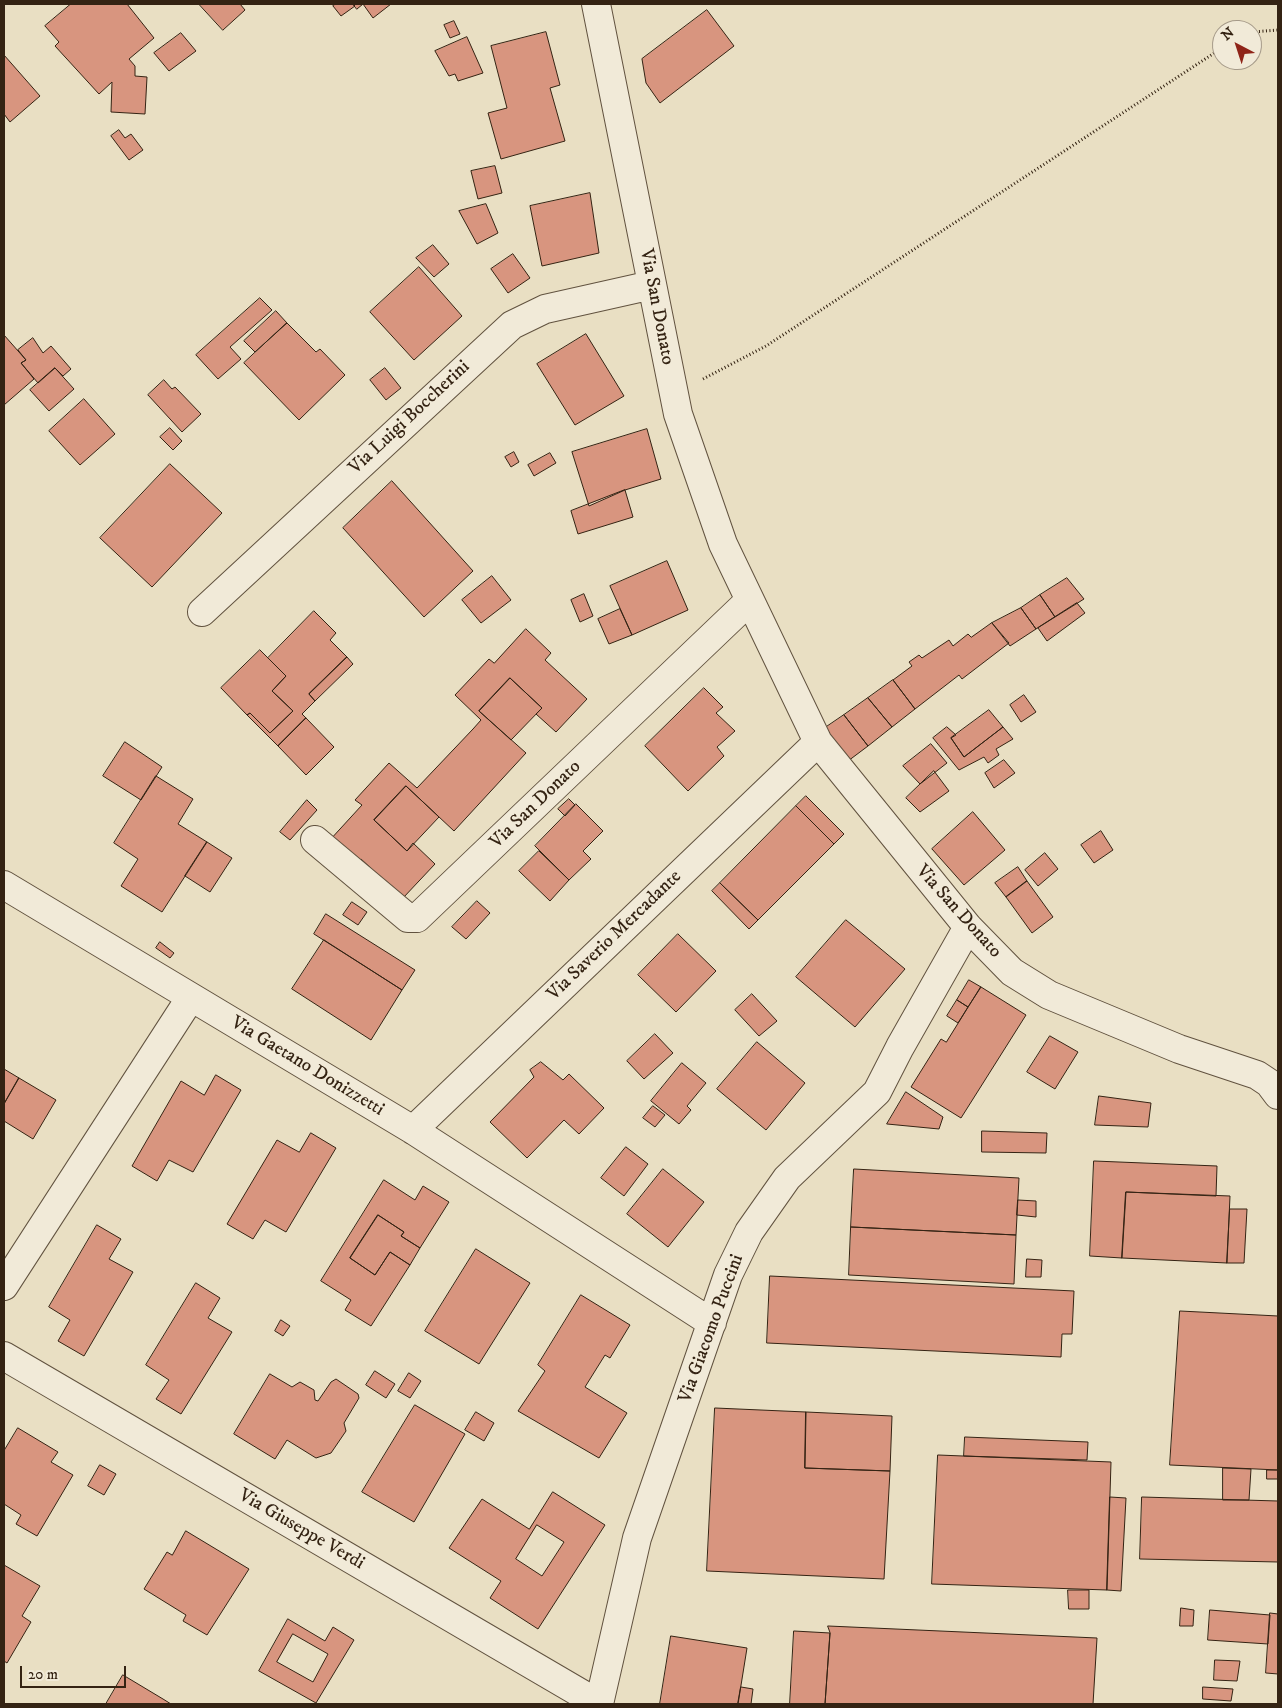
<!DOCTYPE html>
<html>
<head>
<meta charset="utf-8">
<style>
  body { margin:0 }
  #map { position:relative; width:1282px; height:1708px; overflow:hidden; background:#e9dfc3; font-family:"IM FELL DW Pica",serif }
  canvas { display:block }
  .frame { position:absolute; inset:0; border:5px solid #342313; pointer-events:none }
  .north { position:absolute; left:1212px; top:20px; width:50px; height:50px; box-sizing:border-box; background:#f1ead8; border:1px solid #a59a89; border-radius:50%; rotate:320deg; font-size:14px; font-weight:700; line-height:20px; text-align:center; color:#342313 }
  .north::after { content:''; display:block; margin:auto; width:18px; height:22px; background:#8f2418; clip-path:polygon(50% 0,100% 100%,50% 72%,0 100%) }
  .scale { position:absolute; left:20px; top:1666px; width:106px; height:22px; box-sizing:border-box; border:2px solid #342313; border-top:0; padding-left:6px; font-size:15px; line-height:18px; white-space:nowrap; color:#342313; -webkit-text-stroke:4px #f1ead8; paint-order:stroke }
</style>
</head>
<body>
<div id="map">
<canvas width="1282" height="1708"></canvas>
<div class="frame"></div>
<div class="north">N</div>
<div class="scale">20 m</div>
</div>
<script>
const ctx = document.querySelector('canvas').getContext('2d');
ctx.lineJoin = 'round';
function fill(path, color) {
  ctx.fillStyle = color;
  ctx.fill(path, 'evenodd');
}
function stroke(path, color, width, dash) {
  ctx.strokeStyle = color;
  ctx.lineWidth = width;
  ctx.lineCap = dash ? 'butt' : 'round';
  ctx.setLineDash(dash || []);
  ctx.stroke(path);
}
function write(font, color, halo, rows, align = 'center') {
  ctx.font = font + ' "IM FELL DW Pica",serif';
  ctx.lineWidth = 4;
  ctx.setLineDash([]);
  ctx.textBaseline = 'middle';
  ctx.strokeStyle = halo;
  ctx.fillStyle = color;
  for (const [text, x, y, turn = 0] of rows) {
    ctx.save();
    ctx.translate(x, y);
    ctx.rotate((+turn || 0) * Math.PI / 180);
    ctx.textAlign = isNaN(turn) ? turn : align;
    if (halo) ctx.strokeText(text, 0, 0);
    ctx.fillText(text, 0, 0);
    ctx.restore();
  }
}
const building = new Path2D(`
  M 71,4 L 127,4 L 154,38 L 129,59 L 135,66 L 135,76 L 147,77 L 145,114 L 111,112 L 112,82 L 99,94 L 55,46 L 59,42 L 45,26 Z
  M 199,4 L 240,4 L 245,10 L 223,30 Z
  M 336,4 L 353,4 L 355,6 L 341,16 L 333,6 Z
  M 353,4 L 391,4 L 373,18 L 363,4 L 357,9 Z
  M 707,10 L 734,46 L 660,103 L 646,83 L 642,59 Z
  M 454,21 L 460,34 L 450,38 L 444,25 Z
  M 546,32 L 560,85 L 550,88 L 565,141 L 501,159 L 488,113 L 507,108 L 491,46 Z
  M 181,33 L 196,51 L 169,71 L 154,53 Z
  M 467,37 L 483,73 L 458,81 L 455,74 L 449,76 L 435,51 Z
  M 4,55 L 40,96 L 10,122 L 4,114 Z
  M 119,130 L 125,138 L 131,134 L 143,150 L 129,160 L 111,136 Z
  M 495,166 L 502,193 L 478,199 L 471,171 Z
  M 590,193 L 599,253 L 542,266 L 530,206 Z
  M 486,204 L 498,233 L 477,244 L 459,211 Z
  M 433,245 L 449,264 L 434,277 L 416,258 Z
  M 513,254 L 530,278 L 508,293 L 491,269 Z
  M 419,267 L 462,316 L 414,360 L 370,312 Z
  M 260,298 L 272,310 L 230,347 L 241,359 L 218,379 L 196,355 Z
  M 276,311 L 287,323 L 255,352 L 244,341 Z
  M 287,323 L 316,352 L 320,349 L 345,375 L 299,420 L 244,363 Z
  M 586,334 L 624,396 L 575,425 L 537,364 Z
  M 4,335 L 26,360 L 21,363 L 34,379 L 4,405 Z
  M 33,338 L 43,353 L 51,346 L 71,369 L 63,376 L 55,368 L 38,383 L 21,363 L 26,360 L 18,350 Z
  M 55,368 L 74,389 L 49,411 L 30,390 Z
  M 385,368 L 401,388 L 386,400 L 370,380 Z
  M 164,380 L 172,389 L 175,387 L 201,414 L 182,432 L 148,395 Z
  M 84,399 L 115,434 L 80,465 L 49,431 Z
  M 170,428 L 182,441 L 173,450 L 160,437 Z
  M 647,429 L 661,479 L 625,490 L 589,506 L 572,452 Z
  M 514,452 L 519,462 L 511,467 L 505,457 Z
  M 550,453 L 556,463 L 534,476 L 528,465 Z
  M 170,464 L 222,513 L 152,587 L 100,538 Z
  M 392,481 L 473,571 L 424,617 L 343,528 Z
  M 625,490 L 633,517 L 578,534 L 571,511 Z
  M 667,561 L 688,610 L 632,635 L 610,586 Z
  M 492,576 L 511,600 L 481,623 L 462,600 Z
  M 1067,578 L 1084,599 L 1055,617 L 1040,595 Z
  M 584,594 L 593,616 L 580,622 L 571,600 Z
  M 1040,595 L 1055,617 L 1036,629 L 1021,608 Z
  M 1077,603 L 1085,613 L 1047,641 L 1038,628 Z
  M 1021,608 L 1036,629 L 1010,646 L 992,623 Z
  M 620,609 L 632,635 L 609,644 L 598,619 Z
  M 314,611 L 336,633 L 330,640 L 347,657 L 309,694 L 315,701 L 302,714 L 306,718 L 278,746 L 247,715 L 250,713 L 270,733 L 293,711 L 272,691 L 286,676 L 268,658 Z
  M 992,623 L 1009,643 L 962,679 L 959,675 L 915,709 L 893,680 L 912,666 L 909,662 L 919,655 L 922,658 L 949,640 L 953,646 L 968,634 L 971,637 Z
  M 526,629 L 551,653 L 545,660 L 587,699 L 556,732 L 536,714 L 542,708 L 510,678 L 479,711 L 526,753 L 454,831 L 406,786 L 374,820 L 407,851 L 413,843 L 435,864 L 403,898 L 361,859 L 355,866 L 329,841 L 362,805 L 355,800 L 389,763 L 417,788 L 473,729 L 481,720 L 455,695 L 489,659 L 494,663 Z
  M 260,650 L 286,676 L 272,691 L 293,711 L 270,733 L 250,713 L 247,715 L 221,688 Z
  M 347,657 L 353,664 L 315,701 L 309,694 Z
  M 510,678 L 542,708 L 511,740 L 479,711 Z
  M 893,680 L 915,709 L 892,727 L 868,698 Z
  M 704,688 L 723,707 L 716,713 L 735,731 L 717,747 L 724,756 L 688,791 L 645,746 Z
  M 1024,695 L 1036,712 L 1021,722 L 1010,705 Z
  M 868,698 L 892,727 L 868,746 L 844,715 Z
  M 989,710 L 1003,727 L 964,757 L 951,738 Z
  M 844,715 L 868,746 L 848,761 L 822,730 Z
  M 306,718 L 334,747 L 306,775 L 278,746 Z
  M 947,727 L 956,735 L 951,738 L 964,757 L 1003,727 L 1013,739 L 996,749 L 999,755 L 988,763 L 984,757 L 959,770 L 933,738 Z
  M 125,742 L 162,767 L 141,800 L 103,776 Z
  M 931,744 L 947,763 L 920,784 L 903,766 Z
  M 1004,760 L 1015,773 L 994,788 L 985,773 Z
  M 934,771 L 949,791 L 920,812 L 906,798 Z
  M 156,776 L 193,799 L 178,824 L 207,842 L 162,912 L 121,886 L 138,859 L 114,843 Z
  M 406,786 L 439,817 L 407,851 L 374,820 Z
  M 806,796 L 844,834 L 834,844 L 796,806 Z
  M 569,799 L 575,805 L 565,816 L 558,809 Z
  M 307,800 L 317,810 L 290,840 L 280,832 Z
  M 576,804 L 603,831 L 583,851 L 591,859 L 569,880 L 535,846 Z
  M 796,806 L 834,844 L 758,920 L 720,883 Z
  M 973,812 L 1005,850 L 964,885 L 932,849 Z
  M 1101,831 L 1113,850 L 1094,863 L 1081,845 Z
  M 207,842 L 232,858 L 210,892 L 185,876 Z
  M 539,851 L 569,880 L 550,901 L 519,871 Z
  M 1045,853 L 1058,869 L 1038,886 L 1025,870 Z
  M 1018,867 L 1027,881 L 1006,897 L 995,883 Z
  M 1027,881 L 1053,917 L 1032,933 L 1006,897 Z
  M 720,883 L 758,920 L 749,929 L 712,891 Z
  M 477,901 L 490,913 L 466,939 L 452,927 Z
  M 352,902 L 367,912 L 358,925 L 343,915 Z
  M 326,914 L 415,970 L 402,990 L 314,934 Z
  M 846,920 L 905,969 L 855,1027 L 796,977 Z
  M 678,934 L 716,971 L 676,1012 L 638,975 Z
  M 324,940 L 402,990 L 371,1040 L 292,989 Z
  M 160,942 L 174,953 L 170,958 L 156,948 Z
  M 969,980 L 981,987 L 968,1007 L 957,1000 Z
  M 981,987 L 1026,1015 L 961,1118 L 911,1087 L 941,1039 L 946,1042 Z
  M 752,994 L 777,1021 L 759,1036 L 735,1010 Z
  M 957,1000 L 968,1007 L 958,1023 L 947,1016 Z
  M 655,1034 L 673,1053 L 644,1079 L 627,1061 Z
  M 1050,1036 L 1078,1052 L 1055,1089 L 1027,1072 Z
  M 757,1042 L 805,1083 L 766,1130 L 717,1089 Z
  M 541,1062 L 563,1080 L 569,1074 L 604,1108 L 579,1134 L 564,1120 L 527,1158 L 490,1122 L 534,1077 L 530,1070 Z
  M 682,1063 L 706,1083 L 687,1106 L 691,1110 L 679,1124 L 651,1101 Z
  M 4,1069 L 19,1078 L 4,1104 Z
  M 216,1075 L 241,1090 L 193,1172 L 169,1160 L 157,1181 L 132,1166 L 181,1081 L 204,1095 Z
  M 19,1078 L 56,1100 L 33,1139 L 4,1121 L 4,1104 Z
  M 906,1092 L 943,1117 L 939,1129 L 887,1124 Z
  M 1099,1096 L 1151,1103 L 1148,1127 L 1095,1125 Z
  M 653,1106 L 665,1115 L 655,1127 L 643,1118 Z
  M 982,1131 L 1047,1133 L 1046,1153 L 982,1152 Z
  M 311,1133 L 336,1148 L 286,1232 L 265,1220 L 253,1239 L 227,1224 L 277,1140 L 299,1152 Z
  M 626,1147 L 648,1164 L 624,1196 L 601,1178 Z
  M 1094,1161 L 1217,1166 L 1216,1196 L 1126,1192 L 1122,1258 L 1090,1256 Z
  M 663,1169 L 704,1202 L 668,1247 L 627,1214 Z
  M 854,1169 L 1019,1178 L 1016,1235 L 851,1227 Z
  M 384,1180 L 415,1200 L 423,1186 L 449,1202 L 420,1248 L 401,1236 L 404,1232 L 378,1215 L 350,1258 L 375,1275 L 390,1252 L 410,1265 L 371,1326 L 345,1310 L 351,1300 L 321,1281 Z
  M 1126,1192 L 1230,1196 L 1227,1263 L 1122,1258 Z
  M 1018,1200 L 1036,1201 L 1036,1217 L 1017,1215 Z
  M 1230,1209 L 1247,1209 L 1244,1263 L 1227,1263 Z
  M 378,1215 L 404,1232 L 401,1236 L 420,1248 L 410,1265 L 390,1252 L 375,1275 L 350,1258 Z
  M 97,1225 L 121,1239 L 109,1259 L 133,1272 L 84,1356 L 58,1341 L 70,1320 L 49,1307 Z
  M 851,1227 L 1016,1235 L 1014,1284 L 849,1275 Z
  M 476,1249 L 530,1283 L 479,1364 L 425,1331 Z
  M 1027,1259 L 1042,1260 L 1041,1277 L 1026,1277 Z
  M 770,1276 L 1074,1291 L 1072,1334 L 1062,1334 L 1061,1357 L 767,1343 Z
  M 196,1283 L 220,1298 L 208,1318 L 232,1332 L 181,1414 L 156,1399 L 169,1380 L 146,1365 Z
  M 581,1295 L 630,1325 L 610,1358 L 605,1355 L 585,1387 L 627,1413 L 599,1458 L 518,1411 L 545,1371 L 538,1365 Z
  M 1180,1311 L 1278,1316 L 1278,1470 L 1170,1465 Z
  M 281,1320 L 290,1326 L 283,1336 L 275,1331 Z
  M 375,1371 L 395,1384 L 386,1398 L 366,1385 Z
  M 409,1373 L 421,1381 L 410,1398 L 398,1391 Z
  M 270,1374 L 292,1387 L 300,1382 L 314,1390 L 315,1400 L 318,1401 L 331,1382 L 336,1379 L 358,1394 L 359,1398 L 344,1423 L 346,1431 L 331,1453 L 316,1458 L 287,1440 L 275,1459 L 234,1434 Z
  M 415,1405 L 465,1434 L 414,1522 L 362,1492 Z
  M 715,1408 L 806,1412 L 805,1468 L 890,1471 L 884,1579 L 707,1571 Z
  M 476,1412 L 494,1423 L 484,1441 L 465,1430 Z
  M 806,1412 L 892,1416 L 890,1471 L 805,1468 Z
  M 18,1428 L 58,1452 L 51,1462 L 73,1475 L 37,1536 L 16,1524 L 21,1515 L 4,1504 L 4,1451 Z
  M 965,1437 L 1088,1442 L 1087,1460 L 964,1456 Z
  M 938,1455 L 1111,1462 L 1107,1590 L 932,1584 Z
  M 100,1465 L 116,1474 L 104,1495 L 88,1486 Z
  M 1223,1468 L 1251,1469 L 1249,1500 L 1223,1500 Z
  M 1267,1470 L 1278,1470 L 1278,1479 L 1267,1479 Z
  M 553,1492 L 605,1525 L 538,1629 L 490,1598 L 501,1581 L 449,1548 L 482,1499 L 529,1529 ZM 537,1525 L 564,1542 L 542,1576 L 516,1559 Z
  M 1110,1497 L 1126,1498 L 1121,1591 L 1107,1590 Z
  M 1142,1497 L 1278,1501 L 1278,1562 L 1140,1559 Z
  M 186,1531 L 249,1569 L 207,1635 L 183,1621 L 186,1615 L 144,1589 L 167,1552 L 172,1555 Z
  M 4,1565 L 40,1586 L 22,1616 L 31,1622 L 7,1663 L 4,1661 Z
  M 1068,1590 L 1089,1590 L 1089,1609 L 1069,1609 Z
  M 1181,1608 L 1194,1610 L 1193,1626 L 1180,1626 Z
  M 1210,1610 L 1270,1615 L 1268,1644 L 1208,1640 Z
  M 1270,1613 L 1278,1614 L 1278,1674 L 1266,1673 Z
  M 288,1619 L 325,1641 L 333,1627 L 354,1640 L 316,1703 L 259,1671 ZM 293,1634 L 328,1654 L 313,1682 L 277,1662 Z
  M 828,1626 L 1097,1638 L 1093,1704 L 825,1704 L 830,1633 Z
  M 794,1631 L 830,1633 L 825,1704 L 790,1704 Z
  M 671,1636 L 747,1648 L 738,1704 L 660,1704 Z
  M 1215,1660 L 1240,1661 L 1237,1681 L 1214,1680 Z
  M 123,1675 L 163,1699 L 171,1704 L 106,1704 Z
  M 741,1687 L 753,1689 L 751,1704 L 738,1704 Z
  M 1203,1687 L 1233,1689 L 1231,1701 L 1203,1699 Z`);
fill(building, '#d8957f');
stroke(building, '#342313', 1);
const minor = new Path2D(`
  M 596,4 L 678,414 L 723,544 L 818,742 L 968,927 L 1012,972 L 1049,995 L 1179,1049 L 1257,1075 L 1269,1083 L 1278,1095
  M 202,612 L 512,325 L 545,309 L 652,285
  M 315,840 L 408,918 L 417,918 L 749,601
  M 4,885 L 413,1130 L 712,1323
  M 413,1130 L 818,742
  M 4,1286 L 191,997
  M 4,1356 L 599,1704
  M 599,1704 L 637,1538 L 728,1275 L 749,1232 L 787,1178 L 877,1092 L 900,1047 L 968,927`);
stroke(minor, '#61523f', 30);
stroke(new Path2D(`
  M 1252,32 L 1278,30
  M 703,379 L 766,346 L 1222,48`), '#342313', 3, [1, 2.5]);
stroke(minor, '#f1ead8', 28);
write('19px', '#342313', '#f1ead8', [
  ["Via San Donato",656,307,79],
  ["Via Luigi Boccherini",410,418,-43],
  ["Via San Donato",536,805,-44],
  ["Via San Donato",958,912,48],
  ["Via Saverio Mercadante",615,936,-44],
  ["Via Gaetano Donizzetti",307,1067,31],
  ["Via Giacomo Puccini",712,1329,-70],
  ["Via Giuseppe Verdi",301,1530,30]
]);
</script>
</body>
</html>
